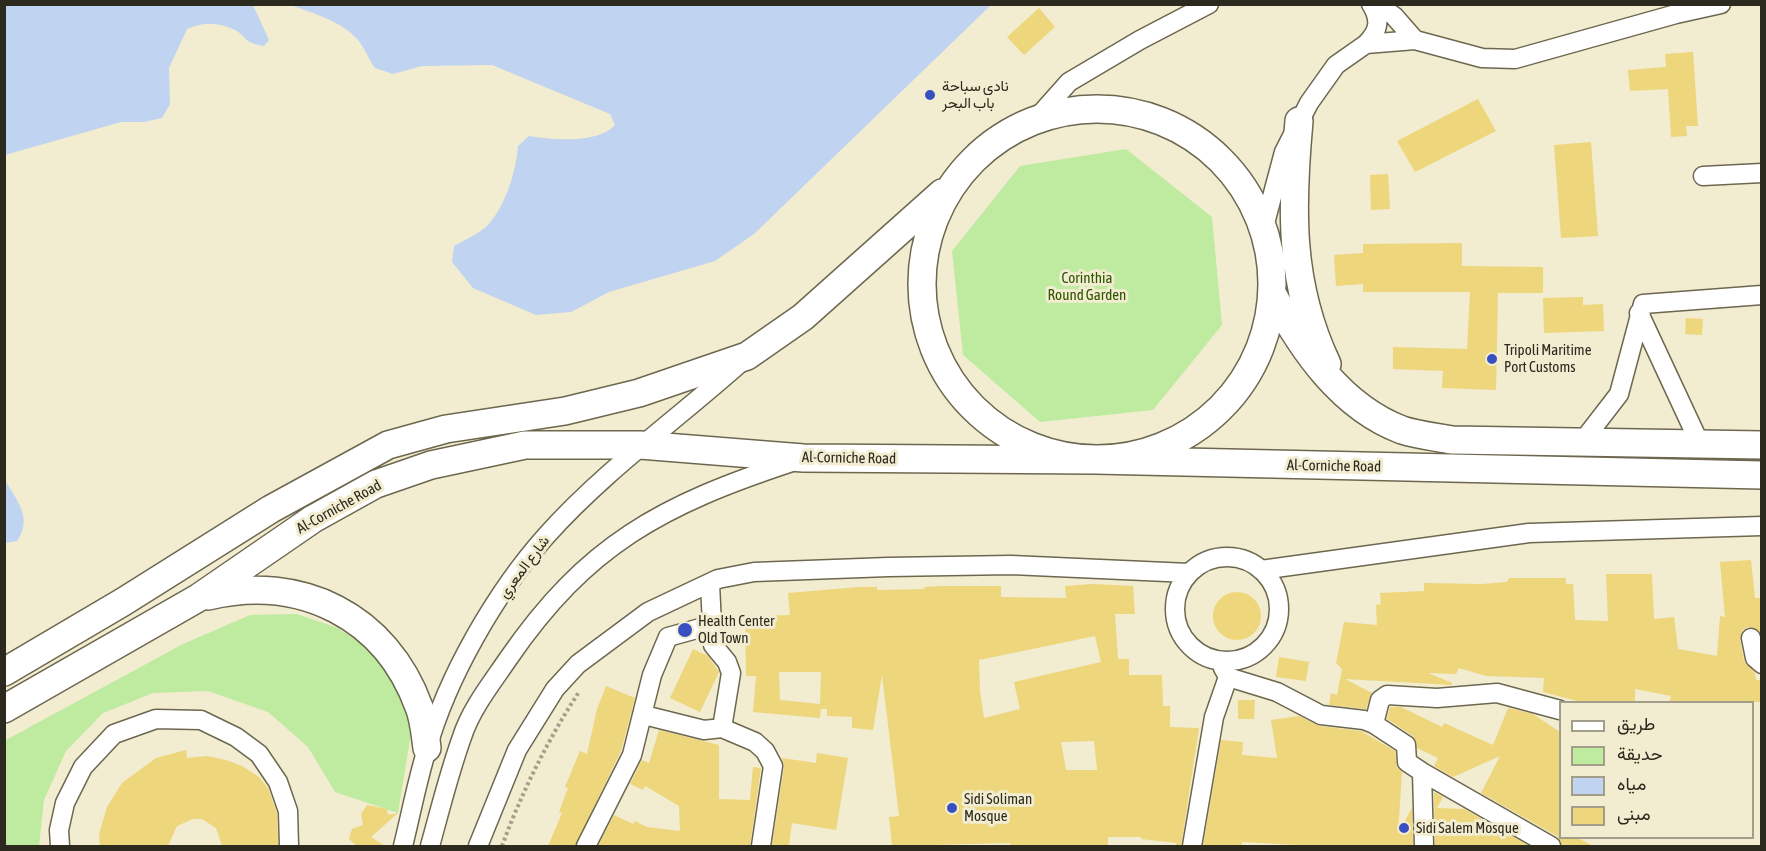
<!DOCTYPE html>
<html>
<head>
<meta charset="utf-8">
<style>
  body { margin:0 }
  #map { position:relative; width:1766px; height:851px; overflow:hidden; background:#f2ecd0; font-family:"Asap Condensed",Vazirmatn,sans-serif }
  canvas { display:block }
  .frame { position:absolute; inset:0; border:6px solid #2c2a1f; pointer-events:none }
  .legend { position:absolute; left:1559px; top:701px; width:195px; height:138px; box-sizing:border-box; background:#f2ecd0; border:2px solid #a39e89; margin:0; padding:8px 10px; list-style:none; font-size:18px; color:#2c2a1f }
  .legend li { display:flex; align-items:center; gap:12px; height:30px }
  .legend b { width:30px; border:2px solid #a39e89 }
</style>
</head>
<body>
<div id="map">
<canvas width="1766" height="851"></canvas>
<div class="frame"></div>
<ul class="legend">
<li><b style="height:8px;background:#fff"></b>طريق</li>
<li><b style="height:16px;background:#bfeba1"></b>حديقة</li>
<li><b style="height:16px;background:#c0d3f0"></b>مياه</li>
<li><b style="height:16px;background:#edd67b"></b>مبنى</li>
</ul>
</div>
<script>
const ctx = document.querySelector('canvas').getContext('2d');
ctx.lineJoin = 'round';
function fill(path, color) {
  ctx.fillStyle = color;
  ctx.fill(path, 'evenodd');
}
function stroke(path, color, width, dash) {
  ctx.strokeStyle = color;
  ctx.lineWidth = width;
  ctx.lineCap = dash ? 'butt' : 'round';
  ctx.setLineDash(dash || []);
  ctx.stroke(path);
}
function write(font, color, halo, rows, align = 'center') {
  ctx.font = font + ' "Asap Condensed",Vazirmatn,sans-serif';
  ctx.lineWidth = 6;
  ctx.setLineDash([]);
  ctx.textBaseline = 'middle';
  ctx.strokeStyle = halo;
  ctx.fillStyle = color;
  for (const [text, x, y, turn = 0] of rows) {
    ctx.save();
    ctx.translate(x, y);
    ctx.rotate((+turn || 0) * Math.PI / 180);
    ctx.textAlign = isNaN(turn) ? turn : align;
    if (halo) ctx.strokeText(text, 0, 0);
    ctx.fillText(text, 0, 0);
    ctx.restore();
  }
}
fill(new Path2D(`
  M 1126,149 L 1212,217 L 1222,325 L 1153,410 L 1040,422 L 963,355 L 952,251 L 1020,166 Z
  M 297,614 L 338,628 L 372,651 L 399,683 L 413,721 L 398,813 L 335,792 L 308,747 L 268,712 L 208,691 L 153,693 L 103,713 L 66,751 L 44,800 L 39,846 L 5,846 L 4,741 L 183,644 L 250,615 Z`), '#bfeba1');
fill(new Path2D(`
  M 5,4 L 253,5 L 269,40 L 264,46 C 242,42 249,38 235,30 C 218,22 204,22 187,29 L 169,68 L 170,104 L 162,118 L 144,122 L 121,122 L 5,155 Z
  M 291,5 L 991,5 L 754,234 L 715,261 L 609,292 L 571,312 L 536,315 L 473,288 L 452,262 L 454,246 C 464,240 477,235 486,227 C 505,208 516,172 518,146 L 529,136 C 552,140 598,144 615,125 L 610,114 L 492,65 L 422,66 L 393,74 L 375,68 C 369,60 365,48 358,40 C 340,20 314,14 291,5 Z
  M 5,480 C 17,501 33,518 17,541 L 5,543 Z`), '#c0d3f0');
fill(new Path2D(`
  M 1039,8 L 1055,27 L 1024,55 L 1007,37 Z
  M 1693,52 L 1698,126 L 1686,126 L 1687,136 L 1671,137 L 1668,89 L 1630,91 L 1628,70 L 1666,67 L 1665,54 Z
  M 1478,99 L 1496,131 L 1415,172 L 1397,141 Z
  M 1591,142 L 1598,236 L 1561,238 L 1554,145 Z
  M 1388,174 L 1390,209 L 1371,210 L 1370,175 Z
  M 1462,243 L 1462,266 L 1543,267 L 1543,293 L 1498,293 L 1496,390 L 1442,388 L 1443,371 L 1393,369 L 1393,347 L 1467,349 L 1470,292 L 1363,292 L 1363,284 L 1336,286 L 1334,255 L 1363,253 L 1363,244 Z
  M 1583,297 L 1583,305 L 1603,304 L 1604,331 L 1544,333 L 1543,298 Z
  M 1686,318 L 1703,319 L 1702,335 L 1685,334 Z
  M 1751,560 L 1755,598 L 1760,598 L 1761,635 L 1755,628 L 1748,627 L 1743,630 L 1740,640 L 1744,661 L 1755,673 L 1756,680 L 1761,680 L 1761,702 L 1669,702 L 1671,696 L 1635,689 L 1635,702 L 1581,702 L 1543,692 L 1544,678 L 1486,676 L 1459,668 L 1456,674 L 1428,673 L 1452,683 L 1452,685 L 1345,679 L 1372,693 L 1366,709 L 1329,705 L 1331,693 L 1337,695 L 1342,669 L 1336,663 L 1344,622 L 1377,625 L 1376,605 L 1381,604 L 1380,593 L 1424,591 L 1424,583 L 1482,584 L 1507,582 L 1509,578 L 1566,578 L 1566,584 L 1573,584 L 1575,620 L 1608,621 L 1606,574 L 1652,574 L 1654,619 L 1674,617 L 1678,649 L 1717,656 L 1720,616 L 1725,617 L 1720,562 Z
  M 1092,584 L 1133,586 L 1135,614 L 1115,614 L 1118,659 L 1129,659 L 1129,675 L 1162,675 L 1163,706 L 1170,706 L 1170,727 L 1199,728 L 1181,846 L 1176,846 L 1176,843 L 1141,839 L 1141,837 L 1108,837 L 1108,846 L 1010,846 L 1010,843 L 892,846 L 889,817 L 899,816 L 882,675 L 873,730 L 852,728 L 852,717 L 827,716 L 827,709 L 821,709 L 820,718 L 753,712 L 756,676 L 746,676 L 745,616 L 790,615 L 788,593 L 859,587 L 877,587 L 877,590 L 925,589 L 924,587 L 941,586 L 1001,586 L 1001,597 L 1066,598 L 1065,586 ZM 1095,636 L 1101,662 L 1014,682 L 1020,709 L 984,718 L 980,691 L 979,660 ZM 779,672 L 821,672 L 820,704 L 780,700 ZM 1094,741 L 1097,770 L 1066,770 L 1061,742 Z
  M1213 616a24 24 0 1 1 48 0a24 24 0 1 1-48 0Z
  M 693,649 L 708,656 L 719,672 L 700,712 L 670,698 Z
  M 1279,657 L 1309,662 L 1306,681 L 1276,677 Z
  M 606,686 L 635,698 L 621,751 L 575,846 L 548,846 L 562,813 L 559,812 L 568,788 L 565,787 L 580,751 L 587,754 L 597,709 Z
  M 1238,700 L 1255,700 L 1254,719 L 1238,719 Z
  M 1390,707 L 1401,707 L 1442,727 L 1444,723 L 1493,745 L 1508,708 L 1533,714 L 1560,732 L 1560,837 L 1576,837 L 1593,846 L 1562,846 L 1557,836 L 1481,793 L 1500,756 L 1453,777 L 1434,766 L 1438,758 L 1417,748 L 1413,736 L 1387,719 Z
  M 1299,716 L 1319,726 L 1361,731 L 1395,751 L 1397,767 L 1402,772 L 1398,833 L 1412,808 L 1413,846 L 1315,846 L 1242,842 L 1242,846 L 1203,846 L 1221,740 L 1243,742 L 1242,755 L 1277,758 L 1271,720 Z
  M 659,730 L 719,745 L 719,799 L 750,800 L 753,767 L 761,768 L 750,846 L 598,846 L 614,815 L 633,824 L 635,821 L 647,827 L 680,831 L 679,806 L 645,786 L 643,790 L 630,784 L 642,760 L 649,763 Z
  M 186,750 L 187,758 L 207,756 L 226,760 L 242,766 L 259,777 L 268,788 L 277,813 L 278,846 L 222,846 L 216,828 L 202,819 L 193,819 L 177,826 L 168,846 L 100,846 L 99,834 L 107,807 L 122,783 L 156,758 Z
  M 817,753 L 848,758 L 836,830 L 792,823 L 789,846 L 772,846 L 784,768 L 782,758 L 816,763 Z
  M 1434,792 L 1443,797 L 1437,808 L 1464,809 L 1529,846 L 1435,846 Z
  M 367,805 L 387,809 L 388,815 L 398,813 L 371,837 L 385,846 L 357,846 L 349,839 L 352,829 L 363,825 L 361,814 Z`), '#edd67b');
const minor = new Path2D(`
  M 1377,4 L 1394,16 L 1415,40
  M 1366,44 C 1379,31 1381,20 1371,4
  M 1036,119 L 1069,82 L 1140,40 L 1209,4
  M 1703,176 L 1762,173
  M 1264,227 L 1284,152 L 1309,103 L 1336,65 L 1366,44 L 1415,40 L 1482,58 L 1515,59 L 1676,14 L 1721,4
  M 1639,313 L 1700,444
  M 1582,442 L 1619,394 L 1643,304 L 1762,295
  M1175 609a52 52 0 1 1 104 0a52 52 0 1 1-104 0Z
  M 1261,570 L 1529,533 L 1762,526
  M 710,584 L 713,645 L 727,662 L 731,673 L 722,728
  M 1751,638 L 1755,658 L 1762,664
  M 1228,677 L 1277,692 L 1321,715 L 1364,720 L 1374,724 L 1380,700 L 1387,695 L 1437,698 L 1497,693 L 1560,710
  M 644,715 L 704,730 L 722,728 L 755,742 L 765,751 L 773,766 L 761,846
  M 1374,724 L 1406,745 L 1407,762 L 1422,772
  M 60,846 L 59,830 L 65,803 L 83,767 L 114,734 L 156,719 L 201,720 L 236,737 L 259,754 L 278,782 L 288,811 L 289,846
  M 403,846 C 411,814 417,781 427,749 C 447,677 496,592 546,536 C 604,471 675,421 739,364
  M 430,846 C 440,810 449,773 462,737 C 471,709 491,684 508,659 C 587,544 662,505 792,462
  M 478,846 L 517,750 L 555,689 L 578,664 L 648,612 L 718,579 L 754,572 L 888,567 L 1011,565 L 1189,573
  M 586,846 L 632,755 L 652,675 L 668,637 L 711,625
  M 1192,846 L 1214,717 L 1228,677 L 1223,668
  M 1424,846 L 1422,772 L 1551,846`);
const highway = new Path2D(`
  M922 284a175 175 0 1 1 350 0a175 175 0 1 1-350 0Z
  M 1299,121 C 1291,208 1289,284 1327,364
  M 1273,295 C 1302,349 1341,407 1402,430 C 1417,435 1436,437 1452,440 L 1762,445
  M 208,596 C 301,574 386,616 419,707 C 424,719 425,734 427,748
  M 4,672 L 123,602 L 271,509 L 388,445 L 446,429 L 565,411 L 639,393 L 747,356 L 803,317 L 942,193
  M 4,709 L 198,598 L 313,519 L 376,484 L 431,465 L 525,445 L 640,445 L 803,458 L 1095,460 L 1762,475`);
stroke(minor, '#6d674f', 21);
stroke(highway, '#6d674f', 30);
stroke(new Path2D(`
  M 502,846 C 521,794 548,739 579,692`), '#a39f89', 4, [3, 3]);
stroke(minor, '#fff', 18);
stroke(highway, '#fff', 27);
for (const [x, y, r, color] of [
  [930,95,6,"#374fc1"],
  [1492,359,6,"#374fc1"],
  [685,630,8,"#374fc1"],
  [952,808,6,"#374fc1"],
  [1404,828,6,"#374fc1"]
]) {
  const dot = new Path2D();
  dot.arc(x, y, r, 0, 2 * Math.PI);
  ctx.fillStyle = color;
  ctx.fill(dot);
  stroke(dot, '#f2ecd0', 2);
}
write('15px', '#2c2a1f', '#f2ecd0', [
  ["نادي سباحة",942,86],
  ["باب البحر",942,103],
  ["Tripoli Maritime",1504,350],
  ["Port Customs",1504,367],
  ["Health Center",698,621],
  ["Old Town",698,638],
  ["Sidi Soliman",964,799],
  ["Mosque",964,816],
  ["Sidi Salem Mosque",1416,828]
], 'left');
write('15px', '#2e5500', '#f2ecd0', [
  ["Corinthia",1087,278],
  ["Round Garden",1087,295]
]);
write('15px', '#2c2a1f', '#f2ecd0', [
  ["Al-Corniche Road",849,458,1],
  ["Al-Corniche Road",1334,466,1],
  ["Al-Corniche Road",339,507,-29],
  ["شارع المعري",524,567,-53]
]);
</script>
</body>
</html>
